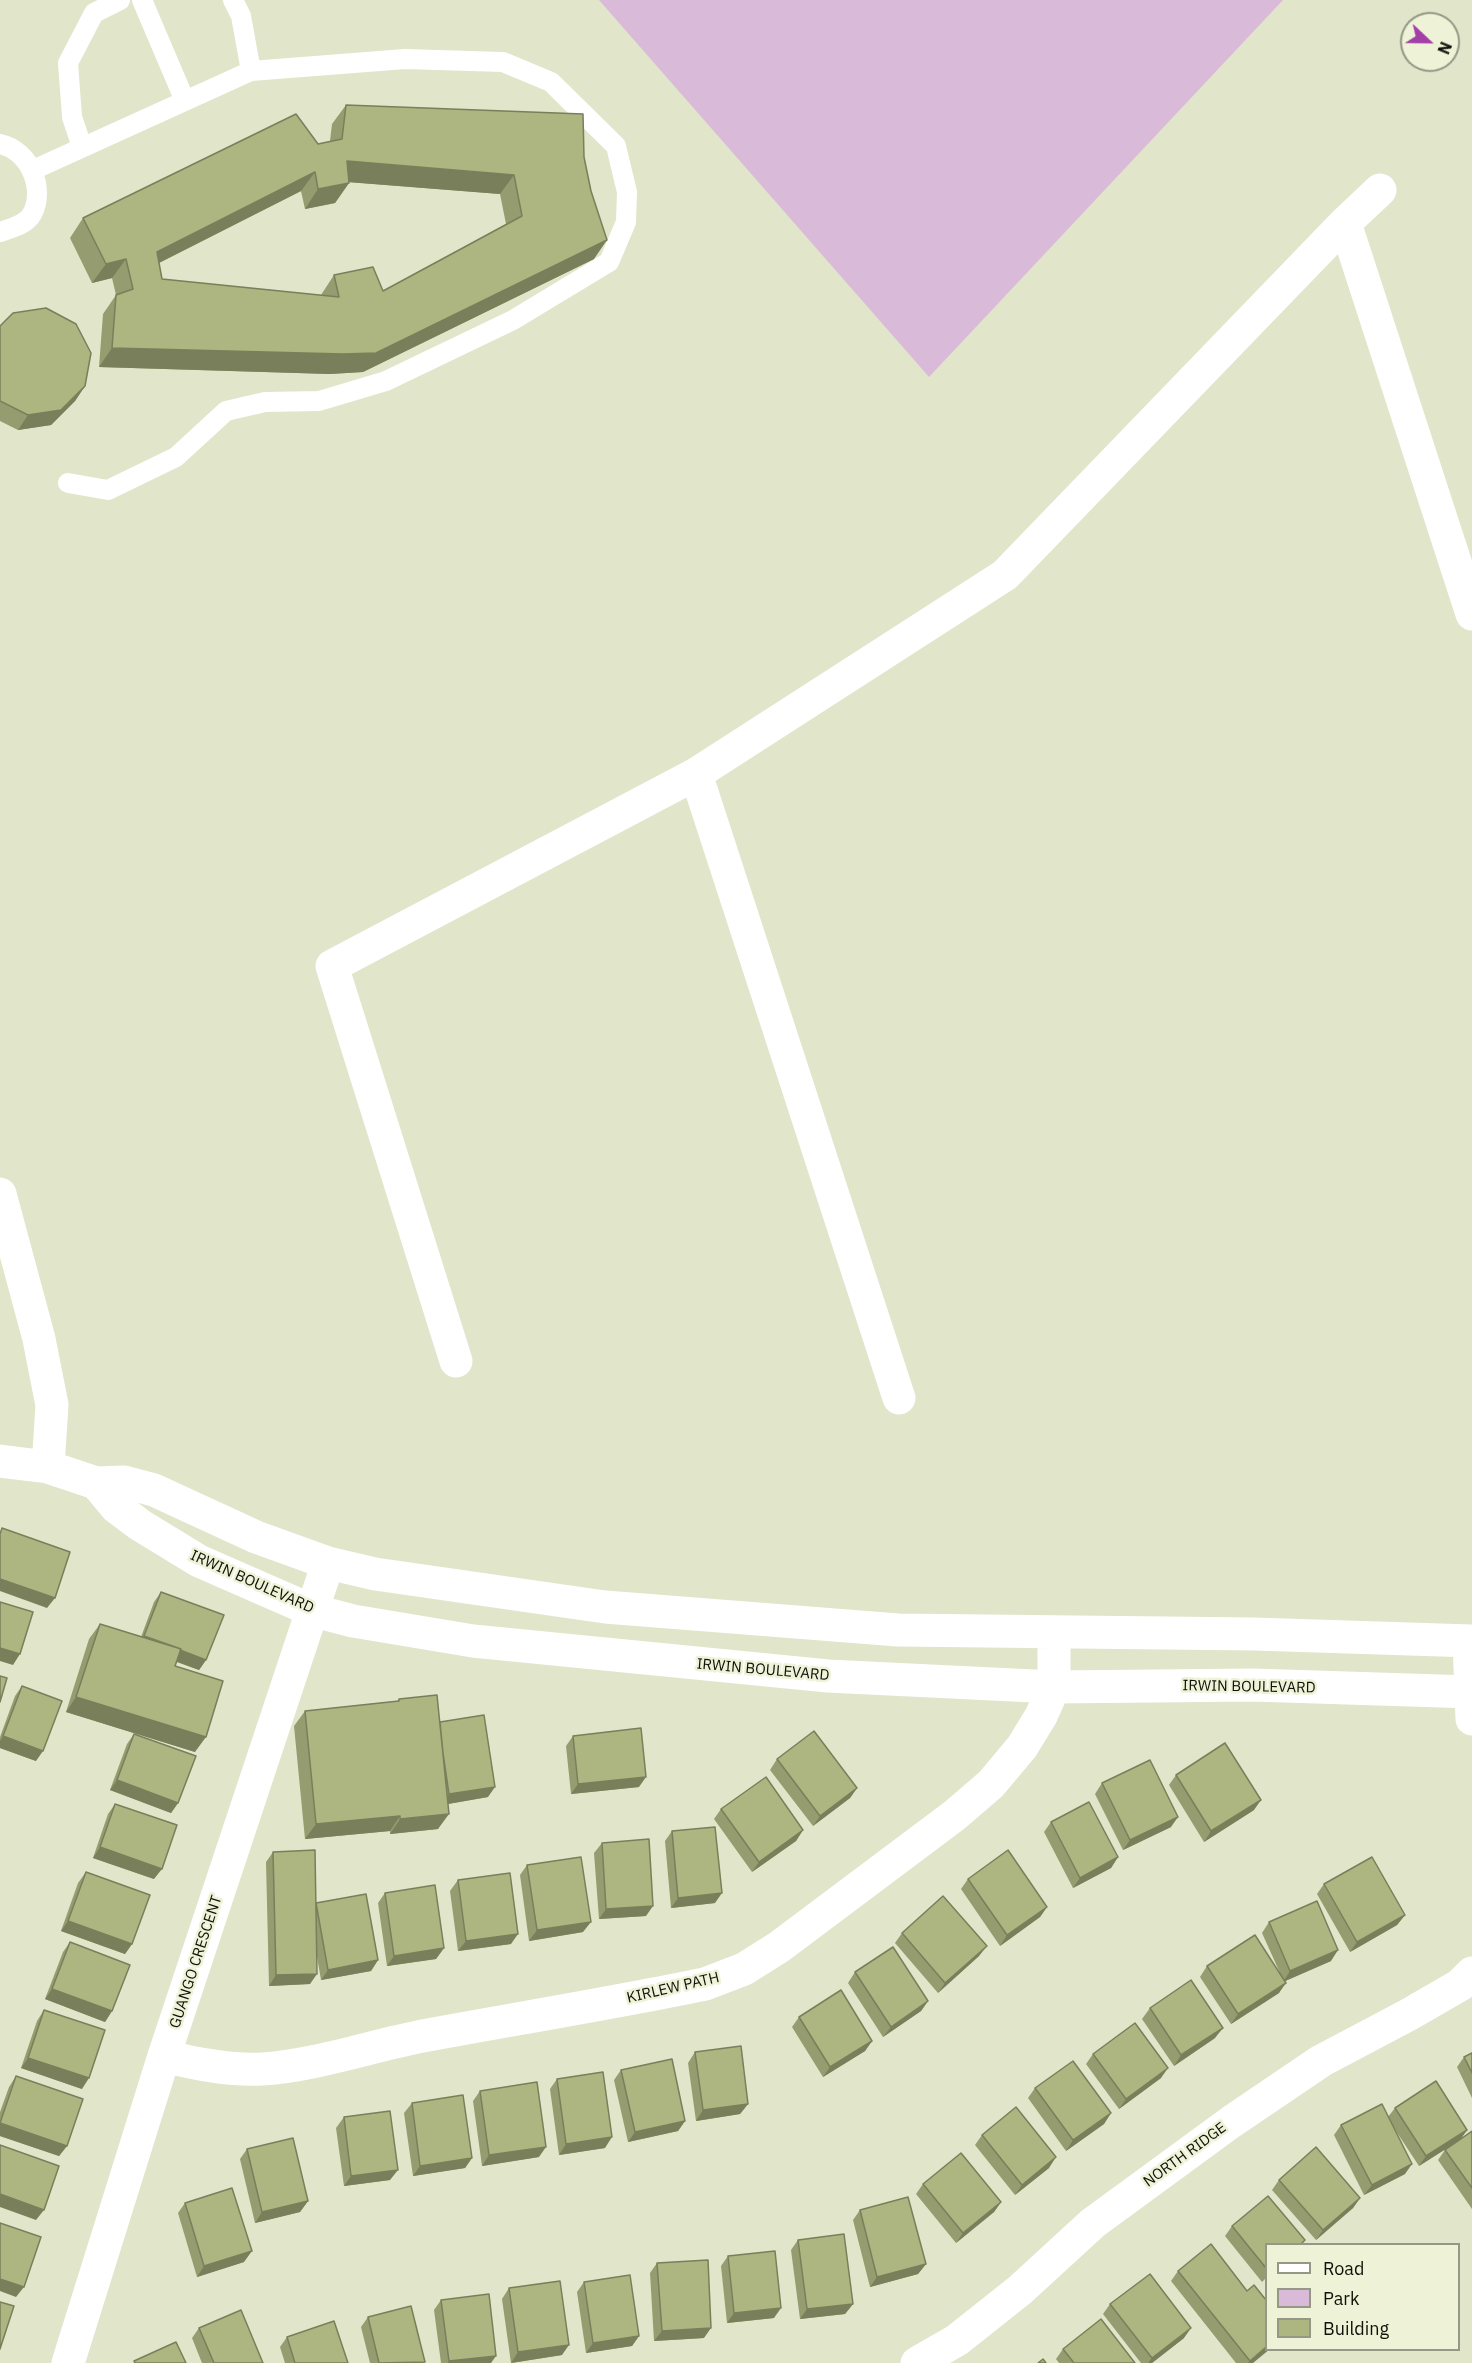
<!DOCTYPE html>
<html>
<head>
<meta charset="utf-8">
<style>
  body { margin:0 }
  #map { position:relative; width:1472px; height:2363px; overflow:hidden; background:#e1e5ca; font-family:"IBM Plex Sans",sans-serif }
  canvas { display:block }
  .legend { position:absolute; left:1265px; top:2243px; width:195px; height:108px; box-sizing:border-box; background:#eef2d7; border:2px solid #959885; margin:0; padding:8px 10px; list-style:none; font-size:18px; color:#101209 }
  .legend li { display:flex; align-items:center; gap:12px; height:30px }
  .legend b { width:30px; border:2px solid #959885 }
  .north { position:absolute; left:1400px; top:12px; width:60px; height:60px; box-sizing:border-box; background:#eef2d7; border:2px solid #959885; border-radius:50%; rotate:112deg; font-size:16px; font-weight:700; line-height:24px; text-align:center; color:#101209 }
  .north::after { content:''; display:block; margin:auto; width:21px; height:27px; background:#a340a7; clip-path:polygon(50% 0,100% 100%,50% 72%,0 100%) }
</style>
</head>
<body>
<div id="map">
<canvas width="1472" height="2363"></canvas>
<ul class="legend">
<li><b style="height:8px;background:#fff"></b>Road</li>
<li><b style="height:16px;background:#d9bad9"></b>Park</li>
<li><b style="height:16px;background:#adb581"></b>Building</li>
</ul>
<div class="north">N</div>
</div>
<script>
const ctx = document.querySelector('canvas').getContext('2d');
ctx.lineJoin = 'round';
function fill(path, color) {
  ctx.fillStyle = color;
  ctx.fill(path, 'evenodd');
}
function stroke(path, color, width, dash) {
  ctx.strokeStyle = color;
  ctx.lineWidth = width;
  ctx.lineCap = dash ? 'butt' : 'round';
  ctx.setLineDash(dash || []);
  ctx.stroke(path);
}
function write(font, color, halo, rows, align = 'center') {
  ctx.font = font + ' "IBM Plex Sans",sans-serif';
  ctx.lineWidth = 5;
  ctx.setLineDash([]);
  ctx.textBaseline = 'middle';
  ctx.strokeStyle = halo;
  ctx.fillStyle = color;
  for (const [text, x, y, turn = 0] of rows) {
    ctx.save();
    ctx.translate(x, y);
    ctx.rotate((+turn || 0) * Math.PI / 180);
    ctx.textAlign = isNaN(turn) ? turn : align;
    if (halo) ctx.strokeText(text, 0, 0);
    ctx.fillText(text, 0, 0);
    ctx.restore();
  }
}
fill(new Path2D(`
  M 599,0 L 1283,0 L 929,377 Z`), '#d9bad9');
stroke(new Path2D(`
  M 142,0 L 185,101
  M 233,0 L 241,16 L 251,71
  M 0,144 C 29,150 46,188 32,214 C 26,225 11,228 0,232
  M 82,147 L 72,117 L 68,63 L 94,13 L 120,0
  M 33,170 L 251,71 L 405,59 L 503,62 L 551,82 L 616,146 L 627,192 L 626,222 L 609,262 L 513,320 L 386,381 L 319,401 L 265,402 L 226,411 L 176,457 L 108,490 L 68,483`), '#fff', 20);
stroke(new Path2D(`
  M 1345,223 L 1472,614
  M 696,774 L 899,1398
  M 0,1194 L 39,1339 L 52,1405 L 48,1467
  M 456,1361 L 332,966 L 696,774 L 1005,575 L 1345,223 L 1380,190
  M 0,1461 L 48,1467 L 96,1483 L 124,1482 L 154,1490 L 256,1537 L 328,1563 L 375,1574 L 605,1607 L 898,1630 L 1254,1634 L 1472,1641
  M 96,1483 L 116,1507 L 140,1525 L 199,1561 L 311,1610 L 353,1621 L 473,1641 L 828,1676 L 1054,1687 L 1253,1685 L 1472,1692
  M 1469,1641 L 1472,1719
  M 164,2056 C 196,2064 230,2071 263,2069 C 319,2065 373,2045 428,2035 C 520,2018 613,2003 705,1984 L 744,1969 L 779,1947 L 955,1815 L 991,1784 L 1022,1747 L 1041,1716 L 1054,1687 L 1054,1632
  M 68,2363 L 164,2056 L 328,1563
  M 917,2363 L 957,2340 L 1020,2290 L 1093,2223 L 1231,2122 L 1321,2061 L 1408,2015 L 1460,1985 L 1472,1973`), '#fff', 33);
fill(new Path2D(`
  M 346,105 L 584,157 L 594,259 L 363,372 L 330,374 L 99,367 L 103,314 L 116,295 L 112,278 L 92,283 L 70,238 L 83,218 L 318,144 L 330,141 L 332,124 ZM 349,182 L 500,194 L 506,224 L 383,291 L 334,275 L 321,295 L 162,279 L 159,263 L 301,191 L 305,209 L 335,203 L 349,183 Z
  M 0,326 L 85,386 L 75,401 L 51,425 L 18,430 L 0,421 Z
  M 161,1592 L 206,1660 L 199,1670 L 177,1662 L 175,1666 L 195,1752 L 66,1712 L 89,1639 L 100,1624 L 141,1637 L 154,1602 Z
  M 22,1686 L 36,1761 L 0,1748 L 0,1737 L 15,1696 Z
  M 399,1699 L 440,1722 L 488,1797 L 448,1804 L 438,1829 L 390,1834 L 390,1831 L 305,1839 L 294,1726 L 305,1711 L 397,1701 Z
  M 134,1734 L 178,1803 L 171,1813 L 110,1790 L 127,1744 Z
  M 573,1736 L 639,1787 L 571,1794 L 566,1746 Z
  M 777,1759 L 857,1788 L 850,1798 L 813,1826 L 770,1770 Z
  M 1176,1775 L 1254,1810 L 1204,1842 L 1169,1785 Z
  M 1102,1783 L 1171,1827 L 1123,1850 L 1095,1794 Z
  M 115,1804 L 154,1879 L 93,1858 L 108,1814 Z
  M 721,1809 L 803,1830 L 796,1841 L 752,1872 L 714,1819 Z
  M 1051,1822 L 1118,1857 L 1111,1868 L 1073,1888 L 1044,1832 Z
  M 672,1831 L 715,1903 L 671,1908 L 665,1841 Z
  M 602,1843 L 646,1916 L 599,1919 L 594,1853 Z
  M 273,1852 L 316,1904 L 378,1960 L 371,1971 L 321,1980 L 317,1957 L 310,1984 L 269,1986 L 266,1862 Z
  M 527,1865 L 583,1932 L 529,1941 L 520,1875 Z
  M 86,1872 L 132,1944 L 125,1954 L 61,1931 L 78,1883 Z
  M 968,1879 L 1047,1907 L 1040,1917 L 1000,1946 L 961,1889 Z
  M 458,1880 L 511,1944 L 458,1951 L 450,1891 Z
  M 1324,1884 L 1405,1915 L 1397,1925 L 1350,1952 L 1317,1894 Z
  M 385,1893 L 444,1948 L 436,1959 L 387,1966 L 378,1903 Z
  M 1269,1922 L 1331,1961 L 1285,1981 L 1279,1993 L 1231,2024 L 1200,1977 L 1207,1966 L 1280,1973 L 1262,1933 Z
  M 902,1933 L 979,1956 L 938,1993 L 895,1943 Z
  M 70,1942 L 112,2011 L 105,2022 L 45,1999 L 63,1952 Z
  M 855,1972 L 928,2001 L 921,2011 L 883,2037 L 848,1983 Z
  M 1150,2008 L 1215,2038 L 1174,2066 L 1142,2019 Z
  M 44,2010 L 82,2089 L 21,2068 L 37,2021 Z
  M 799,2017 L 872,2041 L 865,2051 L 823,2077 L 792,2027 Z
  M 695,2052 L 748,2104 L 740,2114 L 696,2121 L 688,2063 Z
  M 1472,2053 L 1472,2098 L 1457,2067 L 1464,2057 Z
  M 1093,2054 L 1161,2078 L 1119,2109 L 1086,2064 Z
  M 621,2070 L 685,2121 L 678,2131 L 628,2142 L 614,2080 Z
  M 16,2076 L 67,2146 L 59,2156 L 0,2136 L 0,2112 L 9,2087 Z
  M 557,2079 L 605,2148 L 559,2155 L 550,2089 Z
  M 1035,2088 L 1111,2113 L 1104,2124 L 1066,2151 L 1028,2098 Z
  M 480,2091 L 539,2157 L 482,2166 L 473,2101 Z
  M 412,2103 L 472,2158 L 465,2168 L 413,2176 L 404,2113 Z
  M 1395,2108 L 1467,2130 L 1460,2140 L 1472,2131 L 1472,2209 L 1438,2160 L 1445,2150 L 1458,2141 L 1419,2166 L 1392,2125 L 1405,2174 L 1364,2195 L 1334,2135 L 1341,2125 L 1388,2117 Z
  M 344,2117 L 390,2180 L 344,2186 L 336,2128 Z
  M 982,2135 L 1049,2168 L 1015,2195 L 975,2145 Z
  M 247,2149 L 308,2201 L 300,2212 L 255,2223 L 240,2159 Z
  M 1279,2180 L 1360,2198 L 1353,2208 L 1316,2240 L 1272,2190 Z
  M 923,2184 L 1001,2202 L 994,2212 L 956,2243 L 916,2194 Z
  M 185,2203 L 244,2262 L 197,2277 L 178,2213 Z
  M 860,2210 L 926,2264 L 918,2274 L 870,2287 L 853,2220 Z
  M 1232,2226 L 1266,2244 L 1266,2278 L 1262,2282 L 1225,2236 Z
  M 798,2240 L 853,2304 L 845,2314 L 800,2319 L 791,2250 Z
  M 728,2256 L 774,2318 L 727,2323 L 721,2266 Z
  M 657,2263 L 704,2338 L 654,2341 L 650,2273 Z
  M 1178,2271 L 1253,2363 L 1236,2363 L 1171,2281 Z
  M 584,2282 L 639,2336 L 632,2346 L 586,2353 L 577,2292 Z
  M 509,2288 L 562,2355 L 511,2363 L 502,2299 Z
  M 441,2300 L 491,2363 L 441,2363 L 434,2310 Z
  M 1110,2304 L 1184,2338 L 1152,2363 L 1141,2363 L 1103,2314 Z
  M 368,2317 L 425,2363 L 370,2363 L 361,2327 Z
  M 199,2328 L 263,2363 L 202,2363 L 192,2338 Z
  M 287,2337 L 348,2363 L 285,2363 L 280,2347 Z
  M 1063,2349 L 1135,2363 L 1059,2363 L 1056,2359 Z`), '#959c6f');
fill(new Path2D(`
  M 347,161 L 514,175 L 500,194 L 334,181 Z
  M 315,172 L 301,191 L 143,271 L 157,252 Z
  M 349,183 L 335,203 L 305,209 L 318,189 Z
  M 607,240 L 594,259 L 363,372 L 330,374 L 99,367 L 112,348 L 343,354 Z
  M 126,259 L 112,278 L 92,283 L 106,264 Z
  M 85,386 L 75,401 L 51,425 L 18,430 L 28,415 Z
  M 0,1579 L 55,1598 L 47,1608 L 0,1591 Z
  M 144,1636 L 206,1660 L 199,1670 L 137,1647 Z
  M 0,1648 L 20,1654 L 13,1665 L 0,1661 Z
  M 76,1697 L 206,1737 L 195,1752 L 66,1712 Z
  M 3,1736 L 43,1751 L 36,1761 L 0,1748 L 0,1741 Z
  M 646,1777 L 639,1787 L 571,1794 L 578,1784 Z
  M 117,1780 L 178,1803 L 171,1813 L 110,1790 Z
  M 495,1787 L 488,1797 L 442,1805 L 449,1794 Z
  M 857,1788 L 850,1798 L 813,1826 L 820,1816 Z
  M 1261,1800 L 1254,1810 L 1204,1842 L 1211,1831 Z
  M 449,1814 L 438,1829 L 390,1834 L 400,1819 Z
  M 400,1816 L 390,1831 L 305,1839 L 316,1824 Z
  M 1178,1817 L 1171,1827 L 1123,1850 L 1130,1840 Z
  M 803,1830 L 796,1841 L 752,1872 L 759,1862 Z
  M 100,1847 L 162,1869 L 154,1879 L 93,1858 Z
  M 1118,1857 L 1111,1868 L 1073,1888 L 1080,1878 Z
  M 722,1893 L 715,1903 L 671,1908 L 678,1898 Z
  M 653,1906 L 646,1916 L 599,1919 L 606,1909 Z
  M 1047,1907 L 1040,1917 L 1000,1946 L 1007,1935 Z
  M 1405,1915 L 1397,1925 L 1350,1952 L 1357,1942 Z
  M 68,1921 L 132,1944 L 125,1954 L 61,1931 Z
  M 591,1922 L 583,1932 L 529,1941 L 537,1930 Z
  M 518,1934 L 511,1944 L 458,1951 L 466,1941 Z
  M 987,1946 L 979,1956 L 938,1993 L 945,1983 Z
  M 444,1948 L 436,1959 L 387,1966 L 394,1956 Z
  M 1338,1950 L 1331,1961 L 1283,1982 L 1290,1971 Z
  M 378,1960 L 371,1971 L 321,1980 L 328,1970 Z
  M 317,1974 L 310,1984 L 269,1986 L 276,1975 Z
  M 1286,1983 L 1279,1993 L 1231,2024 L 1238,2014 Z
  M 52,1989 L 112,2011 L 105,2022 L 45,1999 Z
  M 928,2001 L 921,2011 L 883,2037 L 891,2027 Z
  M 1223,2028 L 1215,2038 L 1174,2066 L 1181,2055 Z
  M 872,2041 L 865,2051 L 823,2077 L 830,2067 Z
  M 28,2058 L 89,2078 L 82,2089 L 21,2068 Z
  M 1168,2068 L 1161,2078 L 1119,2109 L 1126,2099 Z
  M 748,2104 L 740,2114 L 696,2121 L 703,2110 Z
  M 1111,2113 L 1104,2124 L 1066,2151 L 1073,2140 Z
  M 685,2121 L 678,2131 L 628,2142 L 635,2132 Z
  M 0,2123 L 67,2146 L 59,2156 L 0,2136 Z
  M 1467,2130 L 1460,2140 L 1419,2166 L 1426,2156 Z
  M 612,2137 L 605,2148 L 559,2155 L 566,2144 Z
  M 546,2147 L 539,2157 L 482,2166 L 489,2155 Z
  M 1056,2157 L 1049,2168 L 1015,2195 L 1022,2185 Z
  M 472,2158 L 465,2168 L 413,2176 L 420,2166 Z
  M 1412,2164 L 1405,2174 L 1364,2195 L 1372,2185 Z
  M 398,2170 L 390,2180 L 344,2186 L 351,2176 Z
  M 0,2194 L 44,2210 L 36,2220 L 0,2207 Z
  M 1360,2198 L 1353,2208 L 1316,2240 L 1323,2230 Z
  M 308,2201 L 300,2212 L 255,2223 L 262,2212 Z
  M 1001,2202 L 994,2212 L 956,2243 L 963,2233 Z
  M 252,2251 L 244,2262 L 197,2277 L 204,2266 Z
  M 926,2264 L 918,2274 L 870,2287 L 877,2277 Z
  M 0,2279 L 24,2287 L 16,2297 L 0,2291 Z
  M 853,2304 L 845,2314 L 800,2319 L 807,2309 Z
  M 781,2308 L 774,2318 L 727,2323 L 734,2313 Z
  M 711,2328 L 704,2338 L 654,2341 L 662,2331 Z
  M 1191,2328 L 1184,2338 L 1152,2363 L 1148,2363 L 1152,2358 Z
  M 639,2336 L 632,2346 L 586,2353 L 593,2343 Z
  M 569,2345 L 562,2355 L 511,2363 L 518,2352 Z
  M 1266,2347 L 1266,2349 L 1270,2349 L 1253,2363 L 1248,2363 Z
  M 496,2356 L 491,2363 L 448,2363 L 449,2361 Z`), '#797f5a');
const building = new Path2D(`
  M 346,105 L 583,114 L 584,157 L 591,191 L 607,240 L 376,353 L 343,354 L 112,348 L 116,295 L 133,289 L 126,259 L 106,264 L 83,218 L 296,114 L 318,144 L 342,139 ZM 347,161 L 514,175 L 522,216 L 383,291 L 373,267 L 334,275 L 339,297 L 162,279 L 157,252 L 315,172 L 318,189 L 349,183 Z
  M 46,308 L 76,324 L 91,353 L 85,386 L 61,410 L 28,415 L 0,401 L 0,326 L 13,313 Z
  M 2,1528 L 70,1552 L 55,1598 L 0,1579 L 0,1534 Z
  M 161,1592 L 224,1615 L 206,1660 L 180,1650 L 181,1649 L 144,1636 Z
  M 0,1602 L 33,1612 L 20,1654 L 0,1648 Z
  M 100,1624 L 181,1649 L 175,1666 L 223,1681 L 206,1737 L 76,1697 Z
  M 0,1676 L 7,1678 L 0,1702 Z
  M 22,1686 L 62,1701 L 43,1751 L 3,1736 Z
  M 437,1695 L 449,1814 L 400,1819 L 400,1816 L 316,1824 L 305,1711 L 399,1701 L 399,1699 Z
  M 484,1715 L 495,1787 L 449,1794 L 443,1753 L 440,1722 Z
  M 641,1728 L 646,1777 L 578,1784 L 573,1736 Z
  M 814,1731 L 857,1788 L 820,1816 L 777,1759 Z
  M 134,1734 L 196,1756 L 178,1803 L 117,1780 Z
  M 1225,1743 L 1261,1800 L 1211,1831 L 1176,1775 Z
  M 1150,1760 L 1178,1817 L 1130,1840 L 1102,1783 Z
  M 766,1777 L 803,1830 L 759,1862 L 721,1809 Z
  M 1089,1802 L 1118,1857 L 1080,1878 L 1051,1822 Z
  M 115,1804 L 177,1825 L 162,1869 L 100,1847 Z
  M 715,1827 L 722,1893 L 678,1898 L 672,1831 Z
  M 649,1839 L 653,1906 L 606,1909 L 602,1843 Z
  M 315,1850 L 317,1974 L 276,1975 L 273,1852 Z
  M 1008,1850 L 1047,1907 L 1007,1935 L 968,1879 Z
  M 581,1857 L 591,1922 L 537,1930 L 527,1865 Z
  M 1372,1857 L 1405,1915 L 1357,1942 L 1324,1884 Z
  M 86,1872 L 150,1895 L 132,1944 L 68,1921 Z
  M 510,1873 L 518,1934 L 466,1941 L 458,1880 Z
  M 435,1885 L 444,1948 L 394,1956 L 385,1893 Z
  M 366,1894 L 378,1960 L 328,1970 L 316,1903 Z
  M 943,1896 L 987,1946 L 945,1983 L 902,1933 Z
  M 1317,1901 L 1338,1950 L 1290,1971 L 1269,1922 Z
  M 1255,1935 L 1286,1983 L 1238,2014 L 1207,1966 Z
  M 70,1942 L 130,1965 L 112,2011 L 52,1989 Z
  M 893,1947 L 928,2001 L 891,2027 L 855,1972 Z
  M 1191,1980 L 1223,2028 L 1181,2055 L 1150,2008 Z
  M 841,1990 L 872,2041 L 830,2067 L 799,2017 Z
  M 44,2010 L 105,2030 L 89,2078 L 28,2058 Z
  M 1135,2023 L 1168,2068 L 1126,2099 L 1093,2054 Z
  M 741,2046 L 748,2104 L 703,2110 L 695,2052 Z
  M 1472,2053 L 1472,2073 L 1464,2057 Z
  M 672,2059 L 685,2121 L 635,2132 L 621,2070 Z
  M 1073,2061 L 1111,2113 L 1073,2140 L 1035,2088 Z
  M 603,2072 L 612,2137 L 566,2144 L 557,2079 Z
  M 16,2076 L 83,2099 L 67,2146 L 0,2123 Z
  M 1436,2081 L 1467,2130 L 1426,2156 L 1395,2108 Z
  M 537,2082 L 546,2147 L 489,2155 L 480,2091 Z
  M 463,2095 L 472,2158 L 420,2166 L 412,2103 Z
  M 1382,2104 L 1412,2164 L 1372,2185 L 1341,2125 Z
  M 1016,2107 L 1056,2157 L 1022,2185 L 982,2135 Z
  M 390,2111 L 398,2170 L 351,2176 L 344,2117 Z
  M 1472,2131 L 1472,2188 L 1445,2150 Z
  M 293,2138 L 308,2201 L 262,2212 L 247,2149 Z
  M 0,2145 L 59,2166 L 44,2210 L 0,2194 Z
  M 1316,2147 L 1360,2198 L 1323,2230 L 1279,2180 Z
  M 961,2153 L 1001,2202 L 963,2233 L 923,2184 Z
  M 232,2188 L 252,2251 L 204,2266 L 185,2203 Z
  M 1268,2196 L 1305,2240 L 1301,2244 L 1266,2244 L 1266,2268 L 1232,2226 Z
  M 908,2197 L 926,2264 L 877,2277 L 860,2210 Z
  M 0,2223 L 41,2237 L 24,2287 L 0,2279 Z
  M 844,2234 L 853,2304 L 807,2309 L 798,2240 Z
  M 1211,2244 L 1247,2291 L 1254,2285 L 1266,2300 L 1266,2347 L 1250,2361 L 1178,2271 Z
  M 775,2251 L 781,2308 L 734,2313 L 728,2256 Z
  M 708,2260 L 711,2328 L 662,2331 L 657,2263 Z
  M 1150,2274 L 1191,2328 L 1152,2358 L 1110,2304 Z
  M 630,2275 L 639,2336 L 593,2343 L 584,2282 Z
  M 560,2281 L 569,2345 L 518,2352 L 509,2288 Z
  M 489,2294 L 496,2356 L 449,2361 L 441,2300 Z
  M 0,2302 L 14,2306 L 0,2349 Z
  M 411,2306 L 425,2362 L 379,2363 L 368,2317 Z
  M 241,2310 L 263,2363 L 214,2363 L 199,2328 Z
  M 1101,2319 L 1135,2363 L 1074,2363 L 1063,2349 Z
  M 334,2321 L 348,2363 L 295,2363 L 287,2337 Z
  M 176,2342 L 186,2363 L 135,2363 L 134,2361 Z
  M 1043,2359 L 1046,2363 L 1038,2363 Z`);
fill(building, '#adb581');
stroke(building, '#797f5a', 1.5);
write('15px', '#101209', '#eef2d7', [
  ["IRWIN BOULEVARD",252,1582,24],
  ["IRWIN BOULEVARD",763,1670,5],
  ["IRWIN BOULEVARD",1249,1687,1],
  ["GUANGO CRESCENT",196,1962,-72],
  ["KIRLEW PATH",673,1988,-13],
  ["NORTH RIDGE",1185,2155,-36]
]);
</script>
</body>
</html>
